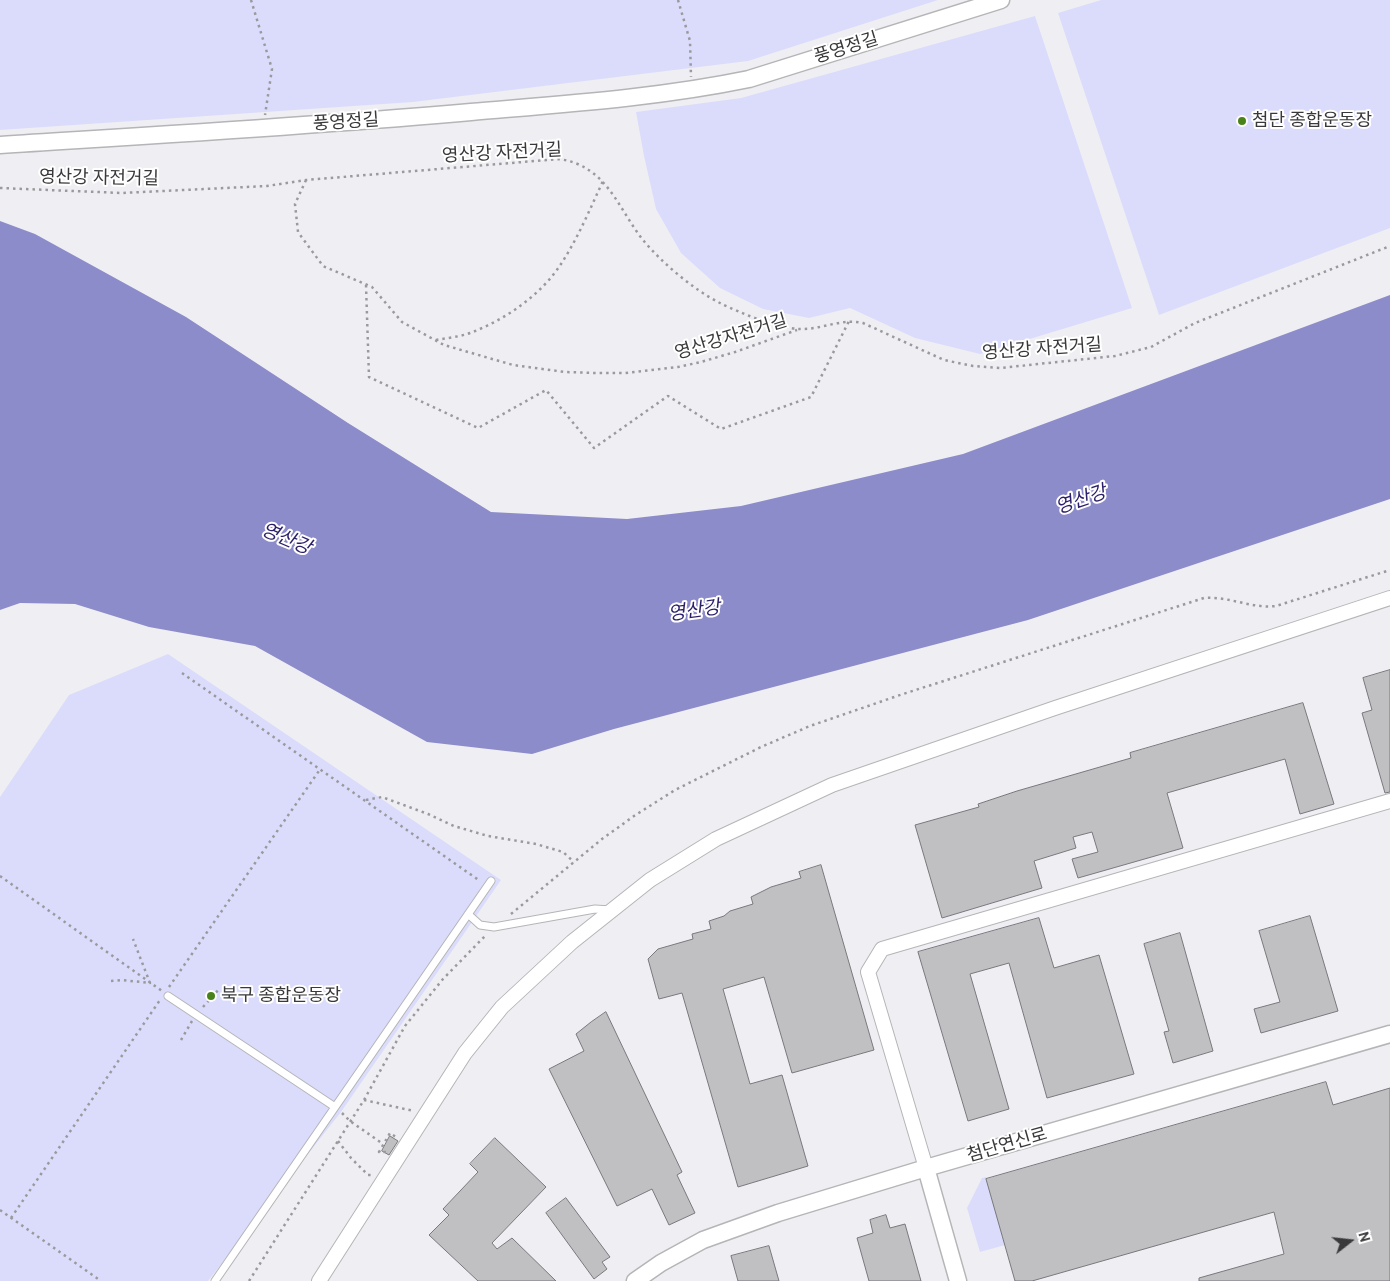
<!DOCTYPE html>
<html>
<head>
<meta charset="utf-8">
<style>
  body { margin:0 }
  #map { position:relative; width:1390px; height:1281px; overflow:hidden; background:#efeff3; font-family:Cabin,sans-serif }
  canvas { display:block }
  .north { position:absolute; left:1325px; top:1216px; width:50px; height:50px; -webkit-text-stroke:4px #fff; paint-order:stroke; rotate:74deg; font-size:14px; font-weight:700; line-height:20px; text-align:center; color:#39393b }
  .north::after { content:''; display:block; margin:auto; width:18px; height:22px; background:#39393b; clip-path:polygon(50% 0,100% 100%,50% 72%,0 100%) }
</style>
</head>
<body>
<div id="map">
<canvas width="1390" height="1281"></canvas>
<div class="north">N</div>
</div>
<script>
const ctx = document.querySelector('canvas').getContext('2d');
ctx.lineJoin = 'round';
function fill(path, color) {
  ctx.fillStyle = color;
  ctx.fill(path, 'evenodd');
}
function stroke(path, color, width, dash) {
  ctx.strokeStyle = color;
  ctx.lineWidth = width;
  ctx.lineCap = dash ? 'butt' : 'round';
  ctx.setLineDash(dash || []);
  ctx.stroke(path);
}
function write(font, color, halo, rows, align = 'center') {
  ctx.font = font + ' Cabin,"Noto Sans KR",sans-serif';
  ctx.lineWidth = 4;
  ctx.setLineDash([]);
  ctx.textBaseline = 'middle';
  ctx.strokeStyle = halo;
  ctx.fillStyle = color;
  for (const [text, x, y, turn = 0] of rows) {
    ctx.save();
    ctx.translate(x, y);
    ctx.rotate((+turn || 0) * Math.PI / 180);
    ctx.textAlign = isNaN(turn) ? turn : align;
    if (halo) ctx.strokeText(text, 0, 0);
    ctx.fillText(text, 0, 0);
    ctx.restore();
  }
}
fill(new Path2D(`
  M 0,0 L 938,0 L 748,61 L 413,102 L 0,130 Z
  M 1101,0 L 1390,0 L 1390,228 L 1159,315 L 1058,13 Z
  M 1035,16 L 1132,308 L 980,354 L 915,338 L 850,308 L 809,318 L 763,309 L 720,288 L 681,253 L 656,209 L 644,156 L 636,112 L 741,98 Z
  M 168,654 L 501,880 L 341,1112 L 208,1281 L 0,1281 L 0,797 L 69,695 Z
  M 986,1177 L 1005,1245 L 980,1252 L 967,1208 L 982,1178 Z`), '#dbdcfb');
fill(new Path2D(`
  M 0,221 L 35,234 L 186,317 L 348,423 L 491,512 L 627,519 L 741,506 L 963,454 L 1390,295 L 1390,499 L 1028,620 L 614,729 L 532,754 L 427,742 L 255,646 L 149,627 L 75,604 L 20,603 L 0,610 Z`), '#8d8cca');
const building = new Path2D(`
  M 1390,670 L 1390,792 L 1385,793 L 1362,713 L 1372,710 L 1363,678 Z
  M 1303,703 L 1334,804 L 1300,814 L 1285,759 L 1167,793 L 1183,848 L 1078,878 L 1072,859 L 1098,852 L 1092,832 L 1073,837 L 1076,848 L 1034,861 L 1042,888 L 942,918 L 915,825 L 979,807 L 978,804 L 1017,791 L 1131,758 L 1130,753 Z
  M 821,865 L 874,1050 L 792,1073 L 764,977 L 723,989 L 750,1084 L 782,1075 L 808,1166 L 738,1187 L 682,993 L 659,999 L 648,959 L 658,949 L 693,939 L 692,934 L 711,929 L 709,921 L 724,916 L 730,911 L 753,904 L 751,897 L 771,887 L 801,878 L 799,872 Z
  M 1310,916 L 1338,1011 L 1261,1033 L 1254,1009 L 1280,1002 L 1259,931 Z
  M 1039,918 L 1054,968 L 1099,955 L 1134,1074 L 1047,1098 L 1009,963 L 970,974 L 1009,1109 L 968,1121 L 918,952 Z
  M 1180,933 L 1213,1051 L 1173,1063 L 1164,1032 L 1169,1031 L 1144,944 Z
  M 606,1012 L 682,1172 L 677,1175 L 695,1213 L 669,1225 L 652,1189 L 617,1206 L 549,1069 L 584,1051 L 576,1034 L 591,1022 Z
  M 1326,1082 L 1333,1105 L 1390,1088 L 1390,1281 L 1199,1281 L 1199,1278 L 1284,1254 L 1274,1212 L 1032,1281 L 1015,1281 L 986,1179 Z
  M 390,1136 L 398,1141 L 389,1155 L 382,1151 Z
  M 495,1138 L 546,1187 L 492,1243 L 497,1249 L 512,1238 L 556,1281 L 478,1281 L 429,1235 L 449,1215 L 443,1209 L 478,1172 L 470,1164 Z
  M 566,1198 L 610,1257 L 602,1262 L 607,1269 L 594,1279 L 546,1213 Z
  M 886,1215 L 890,1228 L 905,1224 L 921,1281 L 869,1281 L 857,1238 L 873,1233 L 870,1220 Z
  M 769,1246 L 779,1281 L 738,1281 L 731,1256 Z`);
fill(building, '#c0c0c3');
stroke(building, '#78797c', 1);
const service = new Path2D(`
  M 468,914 L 480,925 L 494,927 L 595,909 L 611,910
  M 168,996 L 335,1107
  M 215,1281 L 491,881`);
const minor = new Path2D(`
  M 926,1168 L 868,972 L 882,949 L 1390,801
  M 319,1281 L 465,1053 L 502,1007 L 572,942 L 650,880 L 716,839 L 832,785 L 1055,708 L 1390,598`);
const tertiary = new Path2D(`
  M 0,145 C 157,135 314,126 471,112 C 564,104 657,98 749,79 L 1001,0
  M 926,1168 L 958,1281
  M 635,1281 L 661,1263 L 703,1240 L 778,1213 L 926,1168 L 1390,1034`);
stroke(service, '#b5b5b8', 9);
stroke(minor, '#b5b5b8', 16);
stroke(tertiary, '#b5b5b8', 19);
stroke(new Path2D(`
  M 251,0 L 272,69 L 265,115
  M 678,0 L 690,41 L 691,77
  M 306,180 L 295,204 L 298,232 L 323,266 L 372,287 L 402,322 L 444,345 L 513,365 L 565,372 L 595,373 L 625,373 L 678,367 L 701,362 L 735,352 L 797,330
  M 0,188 L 122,193 L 267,186 L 306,180 L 559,159 C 607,166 617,207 643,240 C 662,263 694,290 720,303 C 740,313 777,328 799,329 C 821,330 841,318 863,323 L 944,360 L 973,366 L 1000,368 L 1115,356 L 1151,347 L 1195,323 L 1390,246
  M 366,285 L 369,377 L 478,428 L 546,390 L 594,448 L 668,396 L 721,429 L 811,397 L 849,321
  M 436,340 C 447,338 459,337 470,333 C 505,320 541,295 561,264 C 578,238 590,209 603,181
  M 182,673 L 480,881
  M 366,800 L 382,797 L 428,814 L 454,826 L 488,836 L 536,844 L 563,852 L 574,862
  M 0,876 L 162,991
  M 511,914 L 602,839 L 634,816 L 675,790 L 761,747 L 810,726 L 903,694 L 1204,598 C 1229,596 1252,609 1276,606 L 1390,570
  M 111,981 L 122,980 L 150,983 L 133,939
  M 169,987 L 321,768
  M 203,1007 L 220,988
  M 181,1040 L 192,1021
  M 364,1100 L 414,1111
  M 342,1113 L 350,1121 L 383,1144
  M 338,1141 L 351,1158 L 368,1175 L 372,1175
  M 386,1152 L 379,1152 L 390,1133 L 396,1137
  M 0,1210 L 101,1281
  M 11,1218 L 160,1000
  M 249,1281 L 364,1100 L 405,1026 L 443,979 L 486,935`), '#9a9a9e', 2.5, [2.5, 4]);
stroke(service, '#fff', 7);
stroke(minor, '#fff', 14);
stroke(tertiary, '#fff', 16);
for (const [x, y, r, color] of [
  [1242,121,5,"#4a821a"],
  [211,996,5,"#4a821a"]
]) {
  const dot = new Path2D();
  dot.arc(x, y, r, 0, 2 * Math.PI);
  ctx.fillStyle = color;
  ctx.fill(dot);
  stroke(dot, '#fff', 2);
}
write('18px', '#39393b', '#fff', [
  ["풍영정길",846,48,-17],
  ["풍영정길",346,122,-4],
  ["영산강 자전거길",502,153,-3],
  ["영산강 자전거길",99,178,1],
  ["영산강자전거길",731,337,-17],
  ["영산강 자전거길",1042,349,-4],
  ["첨단연신로",1007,1145,-16]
]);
write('18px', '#39393b', '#fff', [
  ["첨단 종합운동장",1252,121],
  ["북구 종합운동장",221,996]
], 'left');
write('italic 19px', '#2c1f69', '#fff', [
  ["영산강",1081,500,-19],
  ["영산강",286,539,23],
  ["영산강",694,611,-8]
]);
</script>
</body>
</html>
